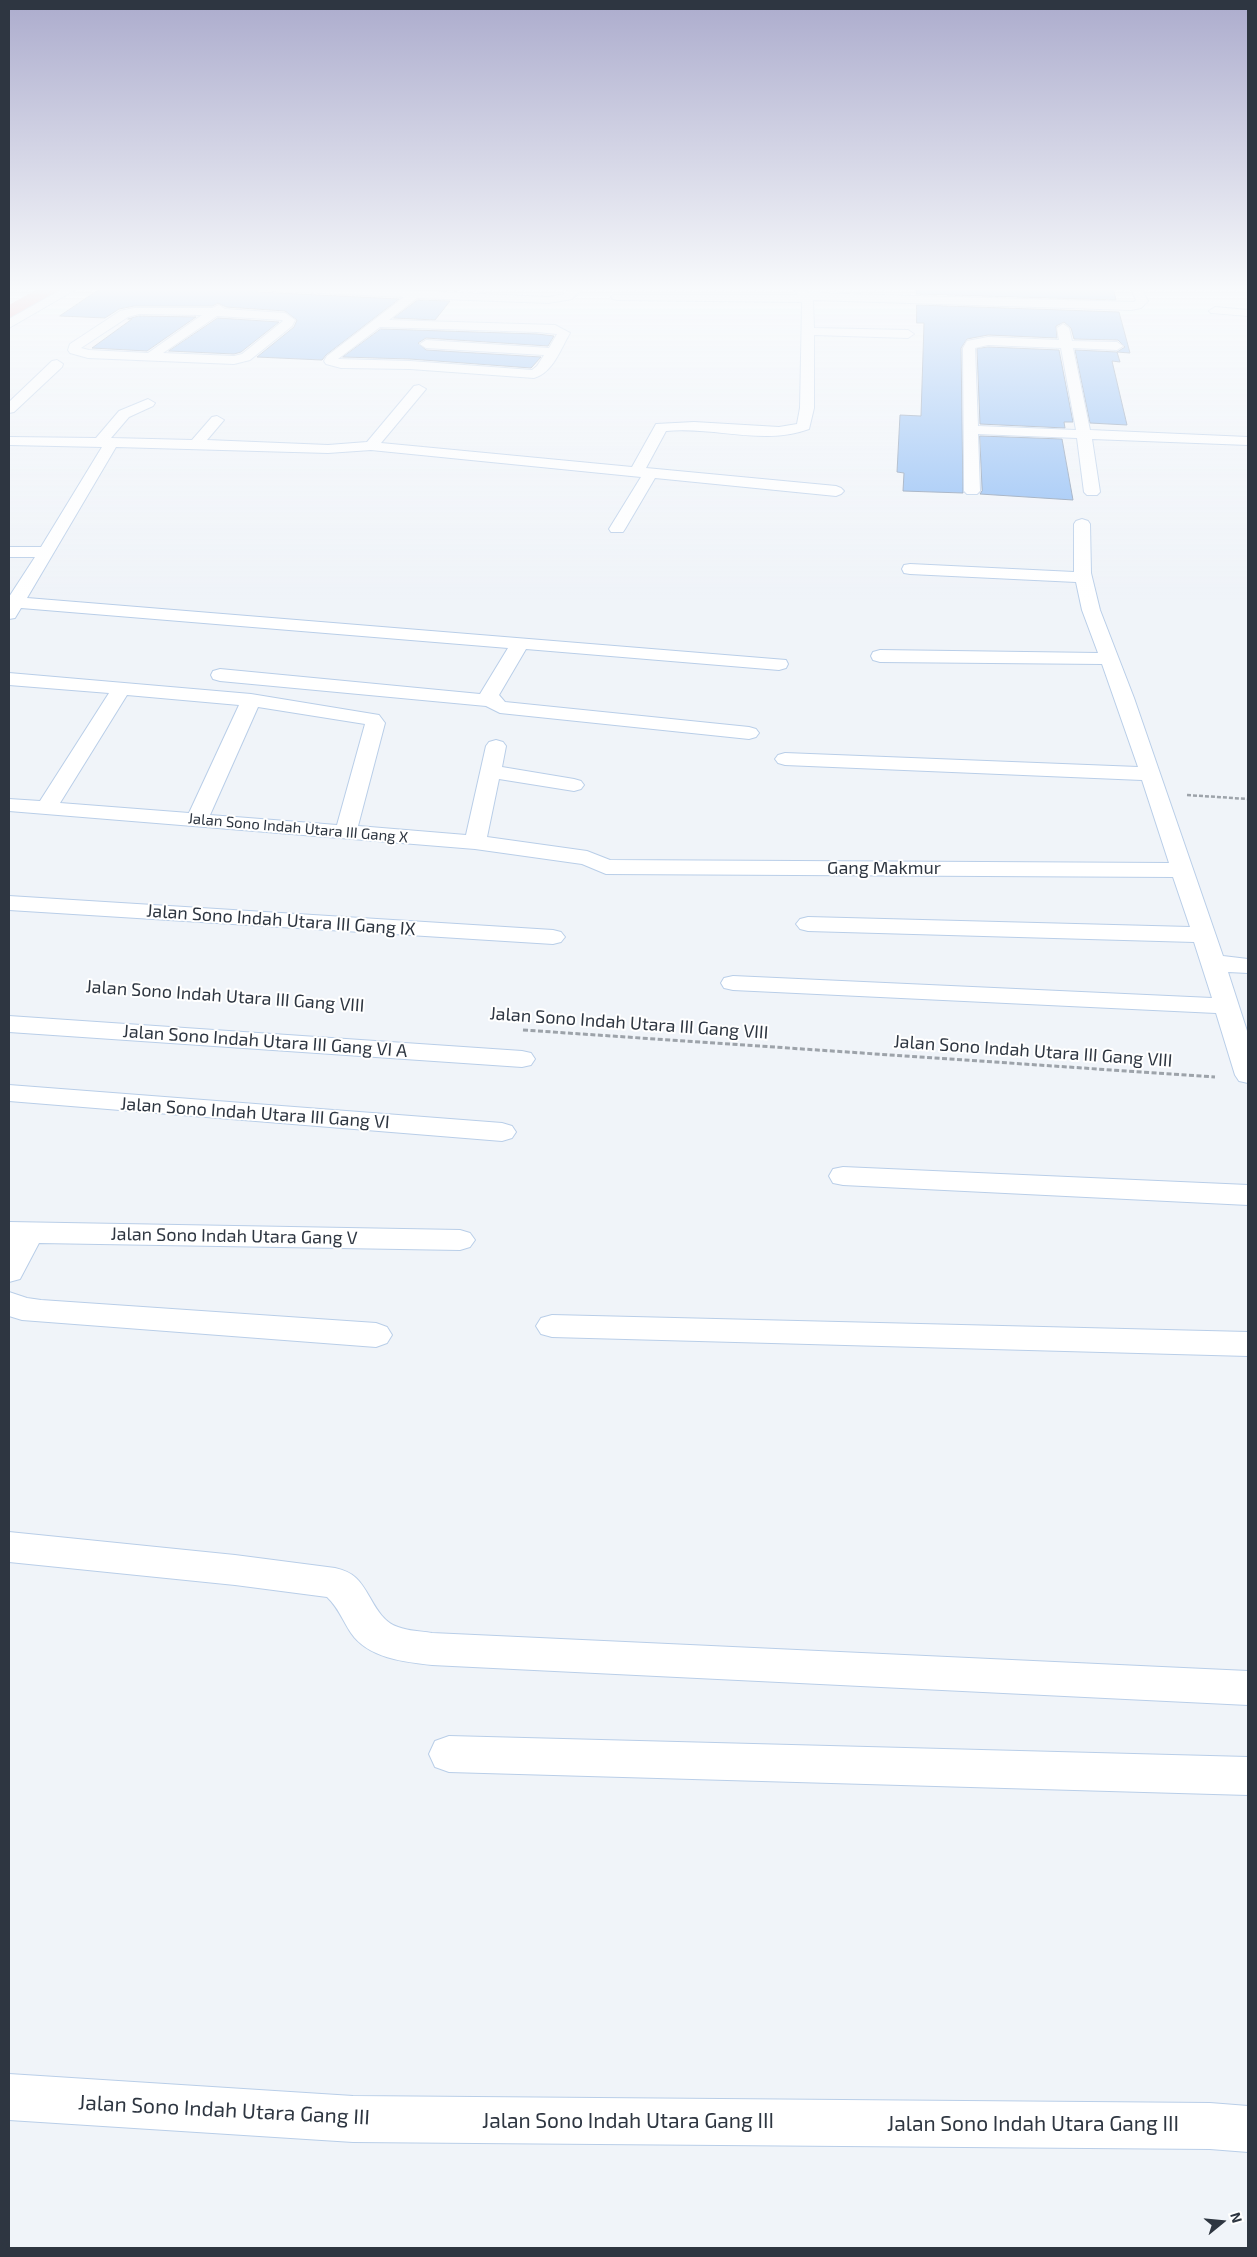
<!DOCTYPE html>
<html>
<head>
<meta charset="utf-8">
<style>
  body { margin:0 }
  #map { position:relative; width:1257px; height:2257px; overflow:hidden; background:#f0f4f9; font-family:"Exo 2",sans-serif }
  canvas { display:block }
  .frame { position:absolute; inset:0; border:10px solid #2e3641; pointer-events:none }
  .north { position:absolute; left:1197px; top:2197px; width:50px; height:50px; -webkit-text-stroke:4px #fff; paint-order:stroke; rotate:73deg; font-size:14px; font-weight:700; line-height:20px; text-align:center; color:#2e3641 }
  .north::after { content:''; display:block; margin:auto; width:18px; height:22px; background:#2e3641; clip-path:polygon(50% 0,100% 100%,50% 72%,0 100%) }
</style>
</head>
<body>
<div id="map">
<canvas width="1257" height="2257"></canvas>
<div class="frame"></div>
<div class="north">N</div>
</div>
<script>
const ctx = document.querySelector('canvas').getContext('2d');
ctx.lineJoin = 'round';
function fill(path, color) {
  ctx.fillStyle = color;
  ctx.fill(path, 'evenodd');
}
function stroke(path, color, width, dash) {
  ctx.strokeStyle = color;
  ctx.lineWidth = width;
  ctx.lineCap = dash ? 'butt' : 'round';
  ctx.setLineDash(dash || []);
  ctx.stroke(path);
}
function write(font, color, halo, rows, align = 'center') {
  ctx.font = font + ' "Exo 2",sans-serif';
  ctx.lineWidth = 4;
  ctx.setLineDash([]);
  ctx.textBaseline = 'middle';
  ctx.strokeStyle = halo;
  ctx.fillStyle = color;
  for (const [text, x, y, turn = 0] of rows) {
    ctx.save();
    ctx.translate(x, y);
    ctx.rotate((+turn || 0) * Math.PI / 180);
    ctx.textAlign = isNaN(turn) ? turn : align;
    if (halo) ctx.strokeText(text, 0, 0);
    ctx.fillText(text, 0, 0);
    ctx.restore();
  }
}
fill(new Path2D(`
  M 41,287 L 73,287 L 69,293 L 19,322 L 9,324 L 9,305 Z`), '#f2a0a5');
const building = new Path2D(`
  M 103,287 L 250,287 L 258,292 L 399,299 L 326,355 L 322,360 L 257,357 L 294,327 L 297,320 L 285,311 L 226,307 L 218,303 L 212,306 L 134,306 L 119,309 L 105,318 L 60,316 Z
  M 360,287 L 462,287 L 458,291 Z
  M 917,287 L 1113,287 L 1116,300 L 917,294 Z
  M 418,300 L 450,301 L 435,320 L 394,318 Z
  M 917,305 L 1119,312 L 1130,353 L 1117,352 L 1120,362 L 1112,361 L 1127,425 L 1090,423 L 1075,350 L 1117,352 L 1125,347 L 1118,340 L 1074,339 L 1071,328 L 1064,322 L 1056,326 L 1057,338 L 988,335 L 967,339 L 961,348 L 963,493 L 903,491 L 904,473 L 897,472 L 900,415 L 921,416 L 924,323 L 917,323 Z
  M 139,316 L 196,317 L 147,351 L 92,348 L 132,319 L 128,319 Z
  M 218,318 L 279,322 L 241,352 L 234,354 L 169,351 Z
  M 381,329 L 537,334 L 554,336 L 548,346 L 426,338 L 418,343 L 426,350 L 541,357 L 531,368 L 410,359 L 343,357 Z
  M 988,347 L 1059,350 L 1073,422 L 1064,422 L 1065,428 L 980,424 L 977,349 Z
  M 980,436 L 1062,439 L 1073,500 L 980,494 L 982,491 Z`);
fill(building, '#8cbbf5');
stroke(building, '#8093ac', 1);
const minor = new Path2D(`
  M 9,287 L 21,287 L 9,293 Z
  M 66,287 L 80,287 L 9,328 L 9,319 Z
  M 252,287 L 326,287 L 549,297 L 564,294 L 572,287 L 584,287 L 572,299 L 549,303 L 417,298 L 389,320 L 555,325 L 570,333 C 561,348 553,373 534,378 L 410,369 L 341,368 L 326,364 L 324,361 L 327,356 L 404,297 L 258,290 ZM 380,327 L 537,332 L 557,334 L 549,348 L 426,340 L 420,344 L 426,348 L 544,355 L 537,366 L 532,370 L 410,361 L 338,359 Z
  M 792,287 L 804,287 L 808,293 L 1134,302 L 1136,300 L 1130,287 L 1141,287 L 1148,301 L 1141,308 L 1131,310 L 813,300 L 814,328 L 908,330 L 914,334 L 908,338 L 814,335 L 814,408 L 809,429 C 764,446 713,426 666,431 L 646,468 L 836,486 L 841,488 L 844,491 L 841,494 L 836,496 L 655,478 L 625,529 L 623,532 L 611,532 L 609,529 L 641,477 L 371,450 L 328,453 L 116,447 L 27,598 L 786,660 L 788,664 L 786,668 L 779,670 L 526,649 L 499,695 L 505,702 L 749,727 L 756,729 L 759,733 L 756,737 L 749,739 L 500,713 L 486,706 L 220,681 L 213,679 L 211,675 L 213,671 L 220,669 L 480,694 L 508,648 L 21,608 L 15,618 L 9,619 L 9,597 L 35,557 L 9,557 L 9,547 L 41,547 L 102,447 L 9,445 L 9,437 L 96,438 L 119,411 L 148,399 L 155,403 L 153,406 L 129,417 L 111,438 L 192,440 L 212,417 L 217,416 L 224,420 L 207,440 L 328,445 L 367,442 L 414,386 L 419,385 L 426,389 L 381,443 L 632,467 L 656,424 L 694,422 L 779,427 L 797,424 L 800,408 L 802,306 L 802,302 L 617,300 L 613,299 L 611,297 L 613,295 L 798,295 Z
  M 219,305 L 225,309 L 285,313 L 295,320 L 292,326 L 250,360 L 234,364 L 88,358 L 70,353 L 68,350 L 70,344 L 120,311 L 134,308 L 212,308 ZM 139,314 L 202,315 L 148,353 L 89,350 L 81,348 L 128,317 ZM 217,316 L 282,320 L 283,321 L 242,354 L 234,356 L 163,353 Z
  M 1215,307 L 1248,310 L 1248,316 L 1211,313 L 1209,311 Z
  M 1063,324 L 1069,328 L 1072,341 L 1117,342 L 1123,346 L 1117,350 L 1073,348 L 1090,430 L 1248,437 L 1248,445 L 1092,439 L 1100,492 L 1097,495 L 1087,495 L 1084,492 L 1077,438 L 978,434 L 980,491 L 977,494 L 967,494 L 964,491 L 963,348 L 967,341 L 988,337 L 1059,340 L 1057,328 ZM 988,345 L 1061,348 L 1076,430 L 978,426 L 975,348 Z
  M 57,360 L 63,364 L 62,367 L 14,412 L 9,413 L 9,402 L 52,361 Z
  M 1082,519 L 1088,521 L 1090,524 L 1091,573 L 1100,610 L 1134,698 L 1223,956 L 1248,959 L 1248,973 L 1228,972 L 1248,1034 L 1248,1083 L 1239,1081 L 1235,1075 L 1216,1013 L 733,990 L 724,988 L 721,983 L 724,978 L 733,976 L 1212,998 L 1194,942 L 808,931 L 800,929 L 796,924 L 800,919 L 808,917 L 1190,927 L 1173,877 L 606,874 L 582,864 L 475,849 L 9,811 L 9,799 L 40,801 L 109,693 L 9,685 L 9,673 L 251,694 L 379,715 L 385,723 L 358,826 L 466,835 L 486,746 L 489,742 L 496,740 L 503,742 L 506,746 L 502,767 L 574,779 L 581,781 L 584,785 L 581,789 L 574,791 L 499,779 L 487,837 L 587,851 L 610,860 L 1169,863 L 1142,780 L 785,765 L 778,763 L 775,759 L 778,755 L 785,753 L 1138,767 L 1102,664 L 880,662 L 873,660 L 871,656 L 873,652 L 880,650 L 1098,653 L 1082,610 L 1076,582 L 910,574 L 904,573 L 902,569 L 904,565 L 910,564 L 1074,572 L 1074,524 L 1076,521 ZM 127,695 L 239,705 L 189,813 L 60,803 ZM 258,707 L 365,724 L 337,825 L 210,815 Z
  M 9,896 L 553,930 L 561,932 L 565,937 L 561,942 L 553,944 L 9,910 Z
  M 9,1016 L 522,1051 L 531,1053 L 535,1059 L 531,1065 L 522,1067 L 9,1032 Z
  M 9,1085 L 502,1123 L 512,1126 L 516,1132 L 512,1138 L 502,1141 L 9,1101 Z
  M 843,1167 L 1248,1185 L 1248,1205 L 843,1185 L 833,1183 L 829,1176 L 833,1169 Z
  M 9,1222 L 460,1230 L 470,1233 L 475,1240 L 470,1247 L 460,1250 L 39,1243 L 20,1279 L 9,1282 Z
  M 9,1292 L 27,1298 L 41,1300 L 376,1323 L 387,1327 L 392,1335 L 387,1343 L 376,1347 L 22,1320 L 9,1316 Z
  M 552,1315 L 1248,1332 L 1248,1356 L 552,1337 L 541,1334 L 536,1326 L 541,1318 Z
  M 9,1532 L 235,1555 L 335,1568 C 343,1570 350,1572 356,1578 C 371,1592 376,1620 398,1627 C 408,1631 421,1631 432,1633 L 1248,1671 L 1248,1705 L 432,1665 C 404,1662 368,1658 351,1633 C 343,1621 338,1607 327,1597 L 235,1585 L 9,1562 Z
  M 449,1736 L 1248,1757 L 1248,1795 L 449,1772 L 435,1767 L 429,1754 L 435,1741 Z
  M 9,2074 L 353,2096 L 1210,2103 L 1248,2106 L 1248,2152 L 1210,2149 L 353,2142 L 9,2120 Z`);
stroke(minor, '#b9cee8', 2);
stroke(new Path2D(`
  M 1187,795 L 1248,799`), '#9da3aa', 2.5, [4, 2]);
stroke(new Path2D(`
  M 523,1030 L 1215,1077`), '#9da3aa', 3, [5, 2.5]);
fill(minor, '#fff');
const sky = ctx.createLinearGradient(0, 0, 0, 603);
sky.addColorStop(0, '#acaccd');
sky.addColorStop(0.48, '#f8fafc');
sky.addColorStop(1, '#f8fafc00');
ctx.fillStyle = sky;
ctx.fillRect(0, 0, 1257, 603);
write('15px', '#2e3641', '#fff', [
  ["Jalan Sono Indah Utara III Gang X",298,828,5]
]);
write('18px', '#2e3641', '#fff', [
  ["Gang Makmur",884,868],
  ["Jalan Sono Indah Utara III Gang IX",281,920,4],
  ["Jalan Sono Indah Utara III Gang VIII",225,996,4],
  ["Jalan Sono Indah Utara III Gang VIII",629,1023,4],
  ["Jalan Sono Indah Utara III Gang VI A",265,1041,4],
  ["Jalan Sono Indah Utara III Gang VIII",1033,1051,4],
  ["Jalan Sono Indah Utara III Gang VI",255,1113,4],
  ["Jalan Sono Indah Utara Gang V",234,1236,1]
]);
write('21px', '#2e3641', '#fff', [
  ["Jalan Sono Indah Utara Gang III",224,2110,3],
  ["Jalan Sono Indah Utara Gang III",628,2121],
  ["Jalan Sono Indah Utara Gang III",1033,2124]
]);
</script>
</body>
</html>
